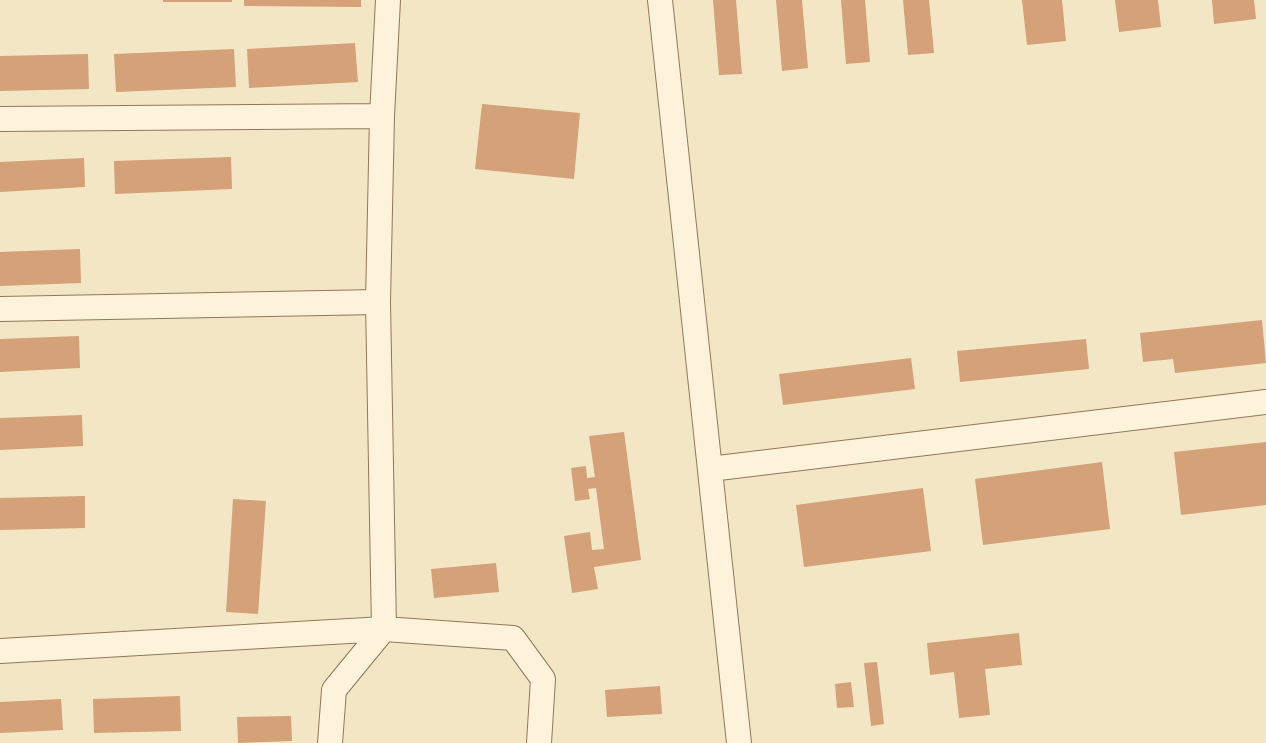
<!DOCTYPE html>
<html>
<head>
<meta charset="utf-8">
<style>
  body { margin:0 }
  canvas { display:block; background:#f2e6c5 }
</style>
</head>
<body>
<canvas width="1266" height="743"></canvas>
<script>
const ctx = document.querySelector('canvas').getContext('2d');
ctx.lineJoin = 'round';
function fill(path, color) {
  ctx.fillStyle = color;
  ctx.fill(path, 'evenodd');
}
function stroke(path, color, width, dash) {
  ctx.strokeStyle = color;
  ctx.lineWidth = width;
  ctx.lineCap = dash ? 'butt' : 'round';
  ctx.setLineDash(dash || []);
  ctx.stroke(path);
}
fill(new Path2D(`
  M 163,0 L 232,0 L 232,2 L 163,2 Z
  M 244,0 L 361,0 L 361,7 L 244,6 Z
  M 713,0 L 736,0 L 742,74 L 719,75 Z
  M 776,0 L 802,0 L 808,68 L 782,71 Z
  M 841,0 L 865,0 L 870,62 L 846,64 Z
  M 903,0 L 929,0 L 934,53 L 908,55 Z
  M 1022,0 L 1062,0 L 1066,41 L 1027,45 Z
  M 1115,0 L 1158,0 L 1161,27 L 1119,32 Z
  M 1212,0 L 1254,0 L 1256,19 L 1214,24 Z
  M 355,43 L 358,82 L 249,88 L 247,49 Z
  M 234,49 L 236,87 L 116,92 L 114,54 Z
  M 88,54 L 89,89 L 0,91 L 0,56 Z
  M 482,104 L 580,113 L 574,179 L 475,169 Z
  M 231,157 L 232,189 L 115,194 L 114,161 Z
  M 84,158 L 85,187 L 0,192 L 0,162 Z
  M 80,249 L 81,283 L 0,286 L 0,252 Z
  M 1262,320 L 1266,363 L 1175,373 L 1173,359 L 1143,362 L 1140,333 Z
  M 79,336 L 80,368 L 0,372 L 0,339 Z
  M 1086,339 L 1089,369 L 960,382 L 957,351 Z
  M 911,358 L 915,389 L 783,405 L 779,374 Z
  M 82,415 L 83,446 L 0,450 L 0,418 Z
  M 624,432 L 641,560 L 594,567 L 598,589 L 572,593 L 564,536 L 590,532 L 592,550 L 604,549 L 596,488 L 588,489 L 590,499 L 575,501 L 571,468 L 586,466 L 587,478 L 595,477 L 589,436 Z
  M 1266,442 L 1266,505 L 1181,515 L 1174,452 Z
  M 1102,462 L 1110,529 L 983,545 L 975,479 Z
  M 923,488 L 931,551 L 804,567 L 796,505 Z
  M 85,496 L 85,528 L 0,530 L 0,498 Z
  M 233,499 L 266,501 L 258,614 L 226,612 Z
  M 496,563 L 499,592 L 434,598 L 431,569 Z
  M 1019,633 L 1022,665 L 985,669 L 990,715 L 959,718 L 954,672 L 930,675 L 927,643 Z
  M 877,662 L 884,724 L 871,726 L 864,663 Z
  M 851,682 L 854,707 L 837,708 L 835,684 Z
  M 660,686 L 662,714 L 607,717 L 605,690 Z
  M 180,696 L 181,731 L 94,733 L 93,699 Z
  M 61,699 L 63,730 L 0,733 L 0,702 Z
  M 291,716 L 292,741 L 238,743 L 237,717 Z`), '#d4a178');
const minor = new Path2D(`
  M 660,0 L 739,743
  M 382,116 L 388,0
  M 0,119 L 382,116 L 378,302 L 384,629 L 334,690 L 330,743
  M 0,309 L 378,302
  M 710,469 L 1266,402
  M 0,651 L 384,629 L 513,638 L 543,679 L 539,743`);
stroke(minor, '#907859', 26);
stroke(minor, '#fcf3da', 24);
</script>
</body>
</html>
